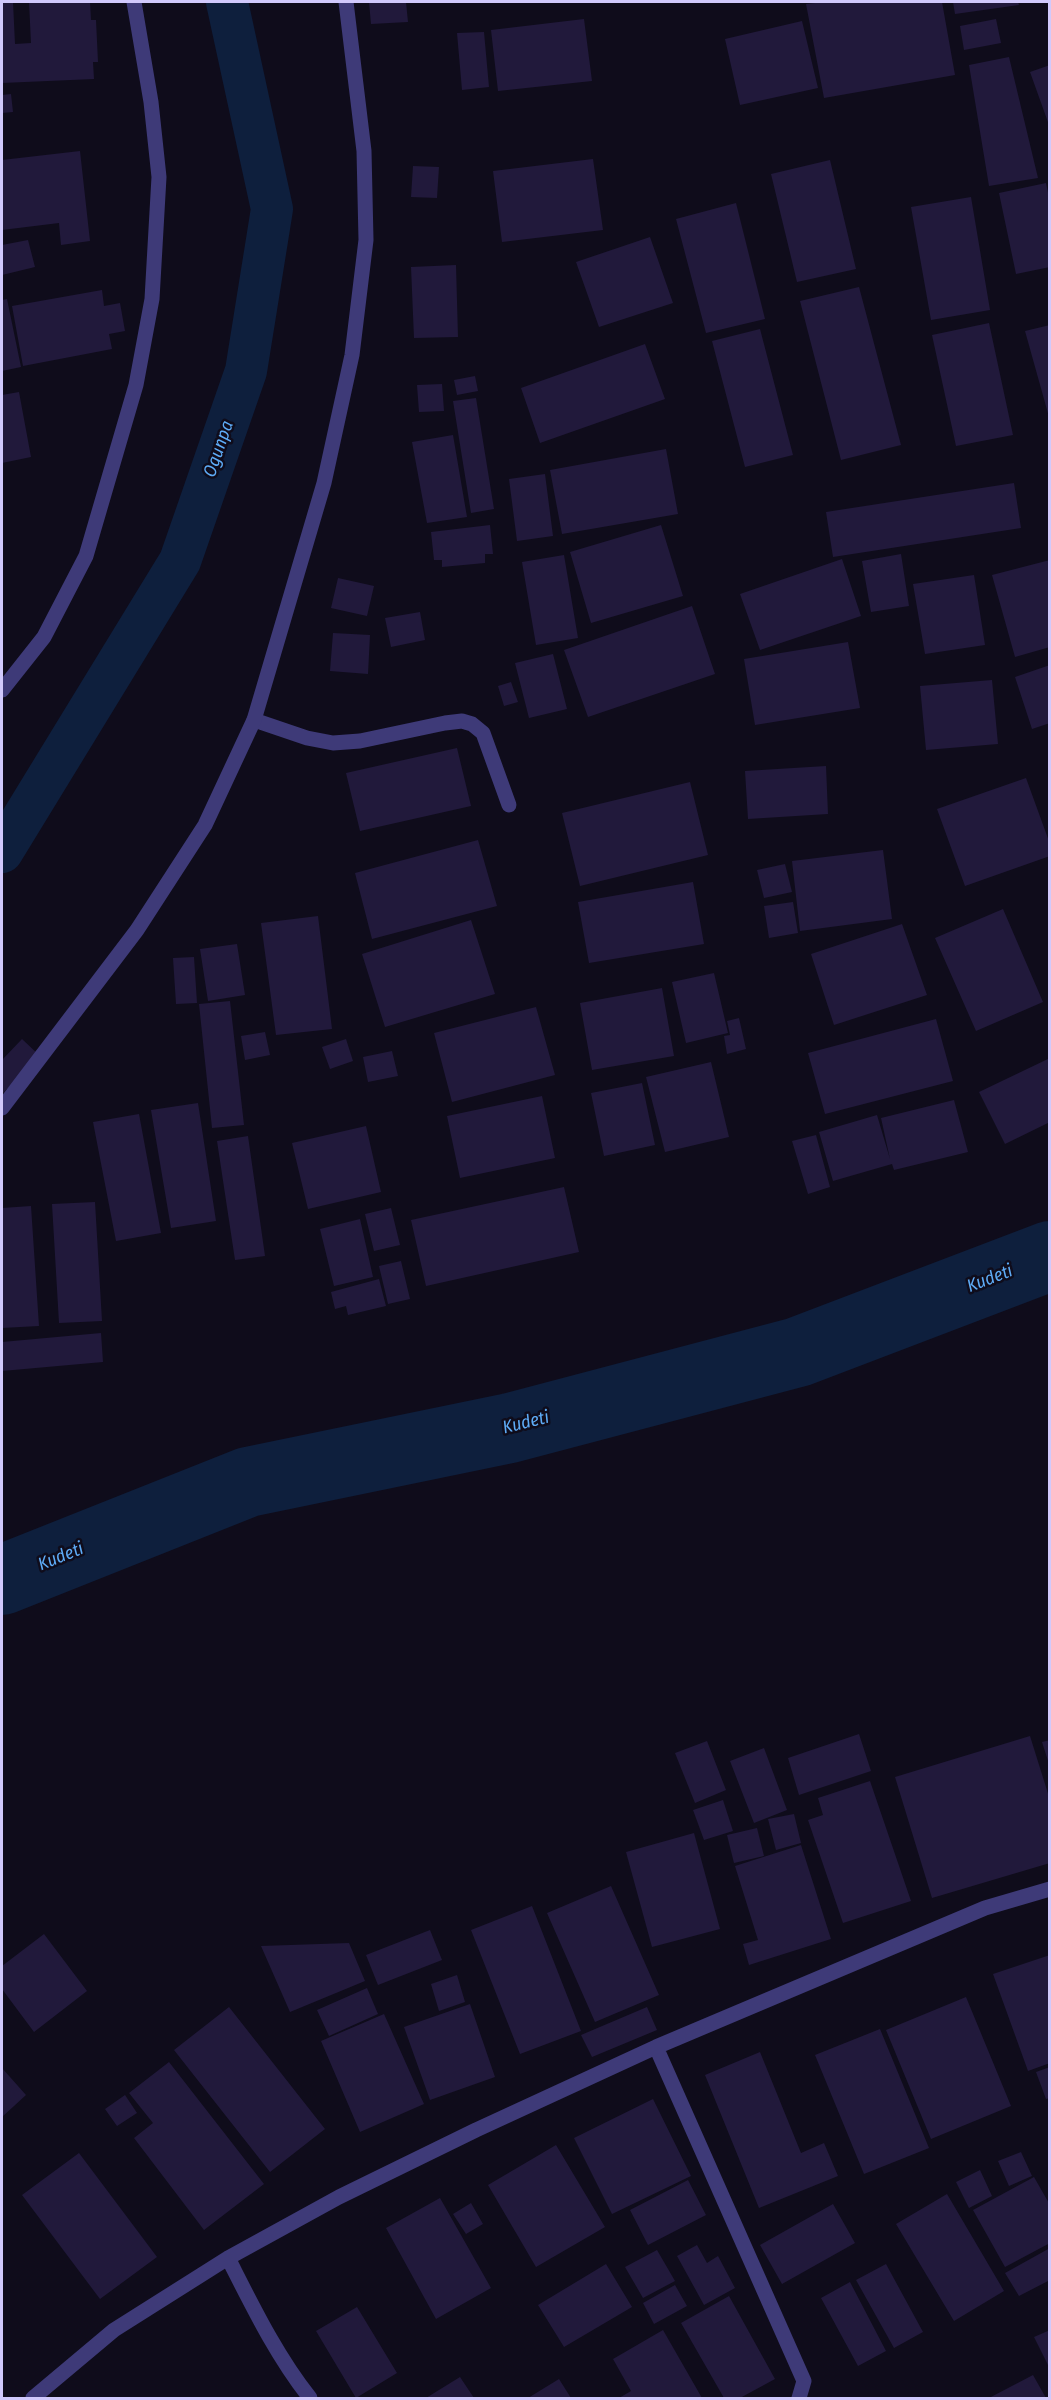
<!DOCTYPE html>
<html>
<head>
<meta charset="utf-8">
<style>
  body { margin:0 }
  #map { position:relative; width:1051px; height:2400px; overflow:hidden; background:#0f0c1b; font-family:"Fira Sans Condensed",sans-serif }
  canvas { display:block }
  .frame { position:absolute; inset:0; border:3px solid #d1c9fc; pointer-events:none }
</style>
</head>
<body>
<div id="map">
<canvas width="1051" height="2400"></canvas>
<div class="frame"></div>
</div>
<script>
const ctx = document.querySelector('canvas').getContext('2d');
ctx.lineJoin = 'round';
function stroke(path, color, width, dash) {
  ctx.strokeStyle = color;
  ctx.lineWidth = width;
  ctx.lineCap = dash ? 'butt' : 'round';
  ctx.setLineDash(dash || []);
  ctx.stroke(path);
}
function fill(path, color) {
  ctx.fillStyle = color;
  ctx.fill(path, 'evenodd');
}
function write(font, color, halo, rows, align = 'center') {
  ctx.font = font + ' "Fira Sans Condensed",sans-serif';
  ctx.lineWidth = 5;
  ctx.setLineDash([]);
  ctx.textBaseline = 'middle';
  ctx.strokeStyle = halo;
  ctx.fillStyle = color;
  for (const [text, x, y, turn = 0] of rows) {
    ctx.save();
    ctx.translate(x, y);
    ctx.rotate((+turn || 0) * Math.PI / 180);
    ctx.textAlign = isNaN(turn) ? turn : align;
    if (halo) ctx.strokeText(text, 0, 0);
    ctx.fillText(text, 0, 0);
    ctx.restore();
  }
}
stroke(new Path2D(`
  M 2,852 L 180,561 L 246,371 L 272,209 L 227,2`), '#0e1f3d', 42);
stroke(new Path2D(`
  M 2,1580 L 248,1482 L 510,1428 L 798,1352 L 1050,1256`), '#0e1f3d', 70);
fill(new Path2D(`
  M 2,2 L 13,2 L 15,44 L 31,43 L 29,2 L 90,2 L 91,20 L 96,20 L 98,62 L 93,62 L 94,79 L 2,83 Z
  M 369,2 L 406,2 L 408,22 L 371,24 Z
  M 824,2 L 942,2 L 955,75 L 824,98 L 806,4 Z
  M 953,2 L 1018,2 L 1019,5 L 955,14 Z
  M 584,19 L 592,81 L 498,91 L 491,30 Z
  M 996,19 L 1001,43 L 964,50 L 960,26 Z
  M 802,21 L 818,88 L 740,105 L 725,39 Z
  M 484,32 L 489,87 L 462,90 L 457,33 Z
  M 1009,57 L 1038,178 L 989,186 L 969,65 Z
  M 1050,65 L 1050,125 L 1049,125 L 1030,72 Z
  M 11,94 L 13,112 L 2,113 L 2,95 Z
  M 80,151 L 90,241 L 61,245 L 59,223 L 2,230 L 2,160 Z
  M 593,159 L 603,230 L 502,242 L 493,171 Z
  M 830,160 L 856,269 L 797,282 L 771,174 Z
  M 413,166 L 439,167 L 437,198 L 411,197 Z
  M 1046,183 L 1050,202 L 1050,267 L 1016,274 L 999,193 Z
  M 971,197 L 990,310 L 931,320 L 911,207 Z
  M 736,203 L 765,319 L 706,333 L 676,219 Z
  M 650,237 L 673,303 L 599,327 L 576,262 Z
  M 28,240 L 35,267 L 2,275 L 2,245 Z
  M 456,265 L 458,337 L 414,338 L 411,267 Z
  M 859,287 L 901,445 L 841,460 L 800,301 Z
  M 102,290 L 104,306 L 120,303 L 125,331 L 109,334 L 112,349 L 23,366 L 12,306 Z
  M 7,299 L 21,367 L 2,371 L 2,300 Z
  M 989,323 L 1013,435 L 956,446 L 932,335 Z
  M 1050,325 L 1050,417 L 1049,417 L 1025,331 Z
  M 760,329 L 793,455 L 745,467 L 712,341 Z
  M 645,344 L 665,399 L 540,443 L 521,388 Z
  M 475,376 L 478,391 L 457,395 L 454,380 Z
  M 442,384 L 444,411 L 419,412 L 417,385 Z
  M 19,392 L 31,457 L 2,463 L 2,395 Z
  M 476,398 L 494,509 L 471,513 L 453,401 Z
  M 453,435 L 467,517 L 427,523 L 412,442 Z
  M 666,449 L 678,514 L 562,534 L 550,470 Z
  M 545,474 L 553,536 L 517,541 L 509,479 Z
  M 1014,483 L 1021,528 L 833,557 L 826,512 Z
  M 490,525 L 493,554 L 485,554 L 485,563 L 442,567 L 442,560 L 434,560 L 431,532 Z
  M 661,525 L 683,596 L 591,623 L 570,552 Z
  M 901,554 L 909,606 L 871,612 L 862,561 Z
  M 564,555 L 578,638 L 536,645 L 522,562 Z
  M 842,559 L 861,616 L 760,650 L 740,594 Z
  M 1050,560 L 1050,647 L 1015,657 L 992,575 Z
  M 974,575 L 985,645 L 925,654 L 913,584 Z
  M 338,578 L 374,586 L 367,616 L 331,608 Z
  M 692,606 L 715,674 L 588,717 L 564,650 Z
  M 420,612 L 425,640 L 391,647 L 385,618 Z
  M 333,633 L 370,635 L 368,674 L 330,671 Z
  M 848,642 L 860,708 L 755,725 L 744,659 Z
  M 553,654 L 567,709 L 529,718 L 515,663 Z
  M 1050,665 L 1050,723 L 1032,729 L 1015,677 Z
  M 992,680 L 998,744 L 926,750 L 920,686 Z
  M 511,682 L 518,702 L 504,706 L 498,686 Z
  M 457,748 L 471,806 L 360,831 L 346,773 Z
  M 826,766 L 828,814 L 748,819 L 745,771 Z
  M 1026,778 L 1050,844 L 1050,856 L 965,886 L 937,809 Z
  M 690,782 L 708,855 L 580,886 L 562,813 Z
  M 478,840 L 497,906 L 372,939 L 355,873 Z
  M 883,850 L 892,919 L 800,931 L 792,861 Z
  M 785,864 L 792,892 L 764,898 L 757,870 Z
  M 693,882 L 704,944 L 589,963 L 578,902 Z
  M 793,902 L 798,933 L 769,938 L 764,906 Z
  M 1003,909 L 1043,1002 L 976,1031 L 935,938 Z
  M 318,916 L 332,1029 L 276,1035 L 261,923 Z
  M 471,920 L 495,994 L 385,1027 L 362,954 Z
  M 902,924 L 927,995 L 834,1025 L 811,954 Z
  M 237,944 L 245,995 L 208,1001 L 200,949 Z
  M 194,957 L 197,1003 L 176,1004 L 173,958 Z
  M 714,973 L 728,1033 L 686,1043 L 672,982 Z
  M 662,988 L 674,1056 L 592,1070 L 580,1003 Z
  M 230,1001 L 244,1125 L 212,1128 L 199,1004 Z
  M 536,1007 L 555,1075 L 452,1102 L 434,1033 Z
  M 739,1018 L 746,1049 L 727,1054 L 724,1036 L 730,1035 L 727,1021 Z
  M 936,1019 L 953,1081 L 825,1114 L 808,1053 Z
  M 265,1032 L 270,1055 L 245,1060 L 241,1036 Z
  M 22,1039 L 40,1056 L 2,1094 L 2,1060 Z
  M 346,1039 L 353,1061 L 330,1069 L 322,1047 Z
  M 392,1051 L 398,1076 L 368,1082 L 363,1057 Z
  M 1050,1058 L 1050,1122 L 1005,1144 L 979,1092 Z
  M 711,1062 L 729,1137 L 665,1152 L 646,1077 Z
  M 642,1083 L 655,1145 L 604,1156 L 591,1093 Z
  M 542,1096 L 555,1158 L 460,1178 L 447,1116 Z
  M 954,1100 L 968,1152 L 894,1170 L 892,1164 L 833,1181 L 819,1132 L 877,1115 L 890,1159 L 881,1118 Z
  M 198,1103 L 216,1221 L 171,1228 L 151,1110 Z
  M 139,1114 L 161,1233 L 116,1241 L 93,1122 Z
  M 366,1126 L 381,1192 L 308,1209 L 292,1143 Z
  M 816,1135 L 830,1187 L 808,1194 L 792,1141 Z
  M 248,1136 L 265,1256 L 235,1260 L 217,1141 Z
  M 564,1187 L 579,1252 L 426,1286 L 411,1220 Z
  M 95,1202 L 102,1321 L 59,1323 L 52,1204 Z
  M 31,1206 L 39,1326 L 2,1328 L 2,1208 Z
  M 391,1208 L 400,1245 L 374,1251 L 365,1214 Z
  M 360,1219 L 373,1277 L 334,1286 L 320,1229 Z
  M 401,1261 L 410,1299 L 388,1304 L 379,1266 Z
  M 379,1279 L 386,1306 L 348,1315 L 346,1306 L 335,1309 L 331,1292 Z
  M 101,1333 L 103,1362 L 2,1371 L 2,1342 Z
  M 859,1734 L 871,1771 L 799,1795 L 788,1758 Z
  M 1030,1736 L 1050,1800 L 1050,1863 L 932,1898 L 895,1777 Z
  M 1050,1740 L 1050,1764 L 1049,1764 L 1042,1742 Z
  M 707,1741 L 726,1790 L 695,1803 L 675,1753 Z
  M 764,1748 L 787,1810 L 754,1823 L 730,1761 Z
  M 870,1781 L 911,1901 L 843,1923 L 808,1820 L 823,1815 L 818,1798 Z
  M 723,1800 L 733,1831 L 704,1840 L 693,1810 Z
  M 794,1814 L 801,1843 L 776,1850 L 768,1819 Z
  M 757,1828 L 764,1856 L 734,1863 L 727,1835 Z
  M 694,1833 L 720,1929 L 652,1947 L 626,1852 Z
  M 801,1845 L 831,1939 L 749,1965 L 743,1944 L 758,1940 L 735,1866 Z
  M 611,1886 L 659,1995 L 595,2022 L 547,1913 Z
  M 532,1906 L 581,2031 L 520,2054 L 471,1930 Z
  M 430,1930 L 442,1960 L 378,1985 L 366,1955 Z
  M 44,1934 L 87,1991 L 34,2032 L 2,1989 L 2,1966 Z
  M 349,1943 L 365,1981 L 290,2012 L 261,1946 Z
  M 1050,1955 L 1050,2063 L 1028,2071 L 993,1974 Z
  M 457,1975 L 465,2002 L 439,2011 L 431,1984 Z
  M 367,1988 L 378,2014 L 329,2036 L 317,2010 Z
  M 966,1997 L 1011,2106 L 931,2139 L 886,2030 Z
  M 470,2004 L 495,2077 L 430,2100 L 404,2027 Z
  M 229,2007 L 325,2129 L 270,2172 L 174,2050 Z
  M 647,2007 L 657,2030 L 592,2057 L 581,2035 Z
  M 384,2014 L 424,2104 L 360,2132 L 321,2041 Z
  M 880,2029 L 929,2148 L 864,2174 L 815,2055 Z
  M 760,2052 L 801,2153 L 824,2143 L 838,2176 L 759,2208 L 705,2075 Z
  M 169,2062 L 264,2184 L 204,2230 L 134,2138 L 153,2123 L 129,2093 Z
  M 1050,2067 L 1050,2098 L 1046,2099 L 1036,2072 Z
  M 2,2068 L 26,2095 L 2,2117 Z
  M 125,2095 L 137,2113 L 117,2126 L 105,2109 Z
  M 653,2099 L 691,2176 L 612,2214 L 574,2138 Z
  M 556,2145 L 605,2227 L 536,2267 L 488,2185 Z
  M 1021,2152 L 1032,2176 L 1009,2186 L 998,2161 Z
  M 79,2153 L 157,2257 L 100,2299 L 22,2195 Z
  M 980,2170 L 992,2196 L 969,2208 L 956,2182 Z
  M 1034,2177 L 1050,2205 L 1050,2243 L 1005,2267 L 973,2210 Z
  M 688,2180 L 706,2215 L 648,2245 L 630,2210 Z
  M 947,2194 L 1004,2291 L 954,2321 L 896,2224 Z
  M 440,2198 L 491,2288 L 436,2319 L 386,2228 Z
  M 471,2203 L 483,2224 L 466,2234 L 453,2214 Z
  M 833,2204 L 855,2243 L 782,2284 L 760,2245 Z
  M 697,2245 L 707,2263 L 718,2256 L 735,2288 L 704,2305 L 677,2256 Z
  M 1050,2248 L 1050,2280 L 1019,2296 L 1005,2273 Z
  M 657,2250 L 675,2281 L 643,2298 L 625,2267 Z
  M 606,2264 L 632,2307 L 564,2347 L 538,2305 Z
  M 886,2264 L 923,2332 L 894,2348 L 856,2280 Z
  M 850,2282 L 886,2351 L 858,2366 L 821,2298 Z
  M 675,2285 L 687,2306 L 654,2324 L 643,2303 Z
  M 729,2296 L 775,2379 L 740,2398 L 724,2398 L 681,2323 Z
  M 357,2307 L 397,2373 L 356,2398 L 316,2331 Z
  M 663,2330 L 702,2398 L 619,2398 L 631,2391 L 613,2359 Z
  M 1050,2330 L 1050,2369 L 1034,2337 Z
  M 1033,2375 L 1046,2398 L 989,2398 Z
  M 460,2377 L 474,2398 L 426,2398 Z
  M 559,2379 L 571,2398 L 528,2398 Z`), '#21193b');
stroke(new Path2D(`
  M 254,720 L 307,738 L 333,743 L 360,741 L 445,723 L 462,721 L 472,724 L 483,733 L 509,805`), '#3e3a78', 15);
stroke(new Path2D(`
  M 2,690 L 44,637 L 86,556 L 136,385 L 152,299 L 159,177 L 151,102 L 134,2
  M 2,1108 L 137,930 L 205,825 L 254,720 L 324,483 L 352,355 L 366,240 L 364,151 L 346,2
  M 656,2047 L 804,2381 L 799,2398
  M 228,2258 C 253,2307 276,2355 310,2398
  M 33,2398 L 114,2330 L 228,2258 L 339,2197 L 476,2130 L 656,2047 L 985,1908 L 1050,1889`), '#3e3a78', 15);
write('italic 18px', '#5eabf6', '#0f0c1b', [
  ["Ogunpa",219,449,-71],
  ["Kudeti",990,1279,-21],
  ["Kudeti",526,1423,-14],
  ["Kudeti",61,1557,-22]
]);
</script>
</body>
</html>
